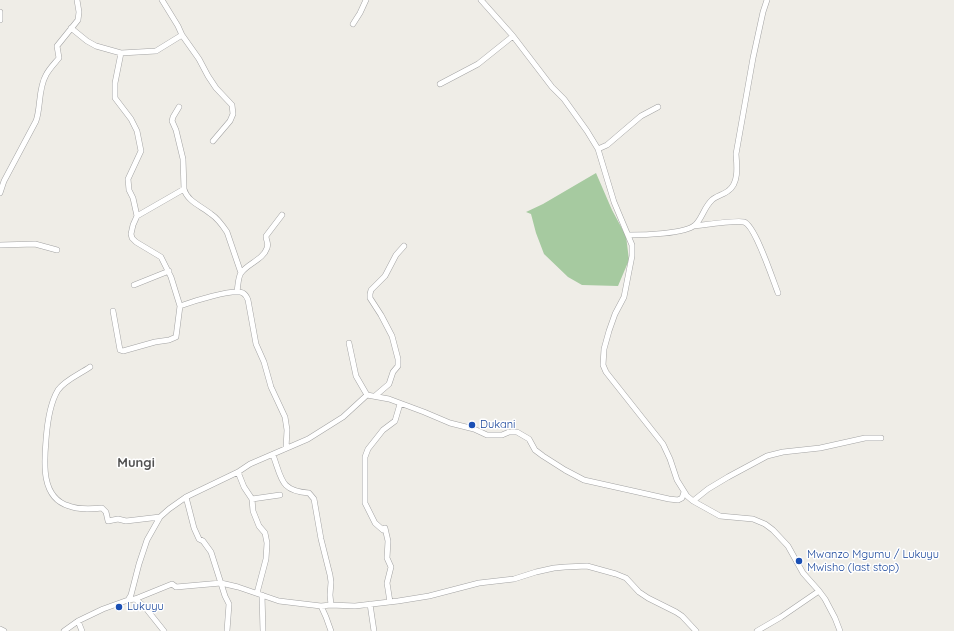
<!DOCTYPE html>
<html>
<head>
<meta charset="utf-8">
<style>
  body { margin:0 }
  canvas { display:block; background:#efede7 }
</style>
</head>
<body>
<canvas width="954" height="631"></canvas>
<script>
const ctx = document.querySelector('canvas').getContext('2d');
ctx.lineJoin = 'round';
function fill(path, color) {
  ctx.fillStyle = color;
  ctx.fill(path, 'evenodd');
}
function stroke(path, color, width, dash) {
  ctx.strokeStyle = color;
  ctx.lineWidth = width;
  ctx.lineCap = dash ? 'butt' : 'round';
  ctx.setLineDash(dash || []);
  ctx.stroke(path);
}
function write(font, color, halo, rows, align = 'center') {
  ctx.font = font + ' Quicksand,sans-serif';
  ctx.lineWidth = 3;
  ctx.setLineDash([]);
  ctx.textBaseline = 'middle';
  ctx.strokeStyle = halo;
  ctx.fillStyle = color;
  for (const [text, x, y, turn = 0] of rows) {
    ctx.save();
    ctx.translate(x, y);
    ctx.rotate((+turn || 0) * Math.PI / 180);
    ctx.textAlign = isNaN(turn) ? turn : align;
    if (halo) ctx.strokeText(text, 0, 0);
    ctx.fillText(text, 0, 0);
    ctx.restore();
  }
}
fill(new Path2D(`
  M 596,173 L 612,210 L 626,236 L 629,260 L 618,286 L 582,285 L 568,277 L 544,254 L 536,233 L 531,214 L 526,212 L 543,204 Z`), '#a6caa0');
const street = new Path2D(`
  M 162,0 L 178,26 L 182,35
  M 481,0 L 513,36 L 552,87 L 564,99 L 587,131 L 598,149 L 614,202 L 632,245 L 632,256 L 624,297 L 615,314 L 609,331 L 604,349 L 603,365 L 606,372 L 663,444 L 670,459 L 677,480 L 687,496 L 693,501 L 720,516 L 753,519 L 765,524 L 773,530 L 788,546 L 803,573 L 819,591 L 825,599 L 835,618 L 840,631
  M 0,12 L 0,20
  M 353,24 L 360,13 L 366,0
  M 71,28 L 87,41 L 96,46 L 121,53 L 156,51 L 182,35 L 199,59 L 208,76 L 216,88 L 232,105 L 233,114 L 230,121 L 213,141
  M 121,53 L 115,83 L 115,98 L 131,119 L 137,131 L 141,151 L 128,179 L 129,190 L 133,198 L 137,216
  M 440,84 L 478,64 L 513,36
  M 598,149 L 607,145 L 641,116 L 658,107
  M 184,189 C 187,201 201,206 211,214 C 217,218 223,226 227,232 L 241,273
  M 0,193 L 4,181 L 36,121 C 41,107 38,89 46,75 C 49,69 55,63 59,58 L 57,46 L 78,20 L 79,12 L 77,0
  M 694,226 C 704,225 736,220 744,222 C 755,225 773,280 778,293
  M 629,235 C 642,235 685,234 695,225 C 702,219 704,207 712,200 C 716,196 723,195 728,191 C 739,184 737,166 736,154 L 753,58 L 763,12 L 767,0
  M 0,245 L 35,244 L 57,250
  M 134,285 L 169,271
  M 237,292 C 238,286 238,277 241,273 C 248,263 263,260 267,248 C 269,243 266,241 266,236 L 282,215
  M 180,306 C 191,302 234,288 243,293 C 246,295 247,297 248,300 L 256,344 L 264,362 L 271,387 L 285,417 L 287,430 L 286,448
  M 113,311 L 120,350 L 123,351 L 155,342 L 169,340 L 176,337 L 180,306 L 171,277 L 161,257 L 136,242 L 132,238 L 131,234 L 133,225 L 137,216 L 184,189 L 183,159 L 176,130 L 172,121 L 173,117 L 179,107
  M 349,343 L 356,376 L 367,395
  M 90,367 C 80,374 65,380 58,390 C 50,403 47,426 46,440 C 44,463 41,498 69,506 C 79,510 91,509 102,508 L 106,512 L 108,521 L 118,519 L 126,521 L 160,517
  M 375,396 L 389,384 L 393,372 L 398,366 L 398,359 L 392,336 L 381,315 L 370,298 L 370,294 L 371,290 L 385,276 L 396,255 L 404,246
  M 238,472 L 244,487 L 252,499 L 253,511 L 259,526 L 265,533 L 267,543 L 266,559 L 257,593
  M 186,497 L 194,528 L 199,539 L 203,541 L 211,552 L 225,596 L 229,604 L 227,631
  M 252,499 L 280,495
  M 693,501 L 708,489 L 728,477 L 767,456 L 783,452 L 820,448 L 865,438 L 881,438
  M 262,595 L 263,631
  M 135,599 L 144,606 L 164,631
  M 128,600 L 135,599 L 172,584 L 176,587 L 221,583 L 238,587 L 279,601 L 321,606 L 331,605 L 330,595 L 331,582 L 330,575 L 321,539 L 314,499 L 309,493 C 280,491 282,479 273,455
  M 390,602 L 387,583 L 391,567 L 387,558 L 388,541 L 385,528 L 383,530 L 375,523 L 365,503 L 365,457 L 368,449 L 383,430 L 395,421 L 400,404
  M 370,604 L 374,631
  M 331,605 L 355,606 L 398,601 L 429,596 L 479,583 L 514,579 L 536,572 L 554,568 L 565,567 L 587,566 L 616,574 L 626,578 L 639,592 L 648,598 L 676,612 L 682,616 L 696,631
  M 321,606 L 326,617 L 331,631
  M 78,621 L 82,631
  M 0,629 L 4,631
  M 64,631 L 78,621 L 103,609 L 128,600 L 131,595 L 139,564 L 147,540 L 160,517 L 169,509 L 186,497 L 238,472 L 250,464 L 308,439 L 343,417 L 367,395 L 389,399 L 424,412 L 450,423 L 474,429 L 487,435 L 502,435 L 509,432 L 517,432 L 529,439 L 535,450 L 543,456 L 565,470 L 584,480 L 669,499 L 678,500 L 682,498 L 684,492
  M 757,631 L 781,617 L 819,591`);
stroke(street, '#a3a3a3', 6);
stroke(street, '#fff', 5);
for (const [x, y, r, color] of [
  [472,425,4,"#1a4fb4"],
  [799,561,4,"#1a4fb4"],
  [119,607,4,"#1a4fb4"]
]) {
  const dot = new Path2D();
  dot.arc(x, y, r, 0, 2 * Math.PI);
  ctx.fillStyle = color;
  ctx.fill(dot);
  stroke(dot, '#fff', 1.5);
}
write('11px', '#164399', '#fff', [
  ["Dukani",480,425],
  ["Mwanzo Mgumu / Lukuyu",807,555],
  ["Mwisho (last stop)",807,568],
  ["Lukuyu",127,607]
], 'left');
write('bold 13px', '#525252', '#fff', [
  ["Mungi",136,463]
]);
</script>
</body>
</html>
